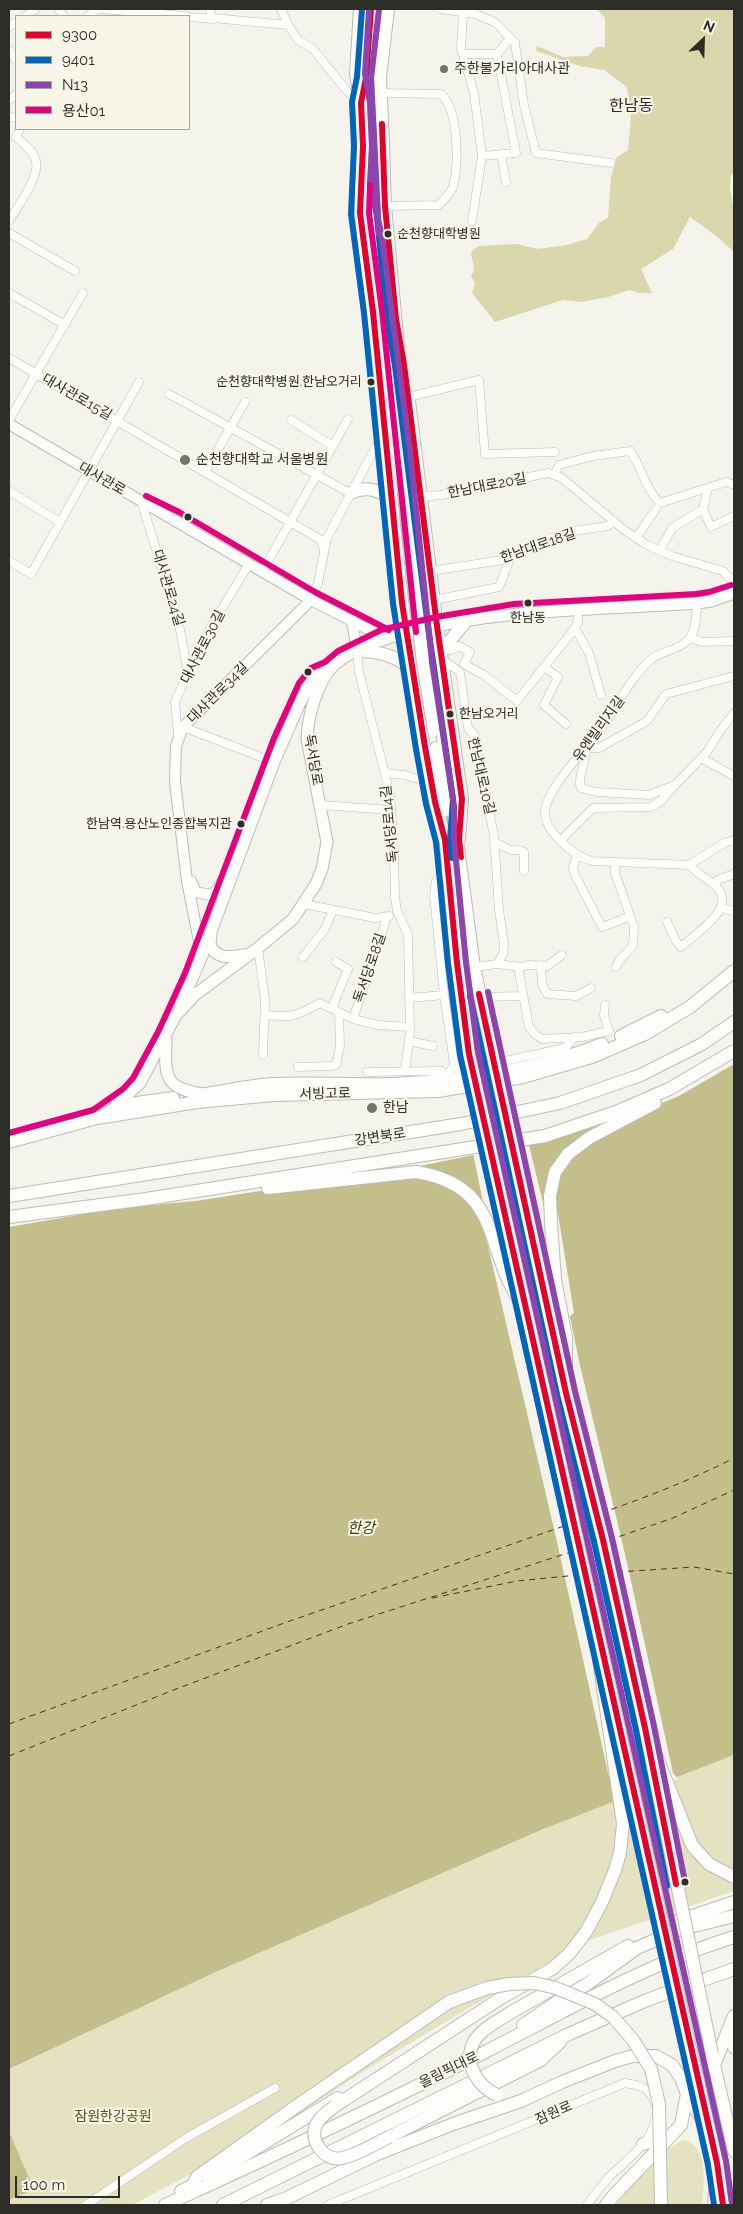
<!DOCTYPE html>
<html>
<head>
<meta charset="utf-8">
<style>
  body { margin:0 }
  #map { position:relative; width:743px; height:2214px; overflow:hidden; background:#f4f3ec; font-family:Raleway,"Noto Sans KR",sans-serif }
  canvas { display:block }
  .frame { position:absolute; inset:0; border:10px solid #2d2d27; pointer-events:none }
  .legend { position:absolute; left:15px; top:15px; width:175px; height:115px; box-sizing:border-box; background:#f7f6e8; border:1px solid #a6a69b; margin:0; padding:6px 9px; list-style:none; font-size:15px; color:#2d2d27 }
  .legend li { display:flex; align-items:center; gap:10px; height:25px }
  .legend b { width:25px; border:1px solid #a6a69b }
  .north { position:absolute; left:678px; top:15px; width:50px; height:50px; -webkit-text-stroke:4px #f7f6e8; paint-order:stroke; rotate:24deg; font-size:14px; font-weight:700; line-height:20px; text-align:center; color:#2d2d27 }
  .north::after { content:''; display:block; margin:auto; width:18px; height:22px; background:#2d2d27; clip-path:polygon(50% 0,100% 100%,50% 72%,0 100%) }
  .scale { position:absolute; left:15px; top:2176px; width:105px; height:22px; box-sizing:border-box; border:2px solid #2d2d27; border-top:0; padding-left:6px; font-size:15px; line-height:18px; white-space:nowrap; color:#2d2d27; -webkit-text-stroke:4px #f7f6e8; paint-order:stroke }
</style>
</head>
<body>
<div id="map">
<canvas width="743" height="2214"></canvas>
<div class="frame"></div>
<ul class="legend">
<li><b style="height:6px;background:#e4002b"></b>9300</li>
<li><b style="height:6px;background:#0065bd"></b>9401</li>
<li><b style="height:6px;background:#8e44ad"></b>N13</li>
<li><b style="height:6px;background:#e5007d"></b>용산01</li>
</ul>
<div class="north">N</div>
<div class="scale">100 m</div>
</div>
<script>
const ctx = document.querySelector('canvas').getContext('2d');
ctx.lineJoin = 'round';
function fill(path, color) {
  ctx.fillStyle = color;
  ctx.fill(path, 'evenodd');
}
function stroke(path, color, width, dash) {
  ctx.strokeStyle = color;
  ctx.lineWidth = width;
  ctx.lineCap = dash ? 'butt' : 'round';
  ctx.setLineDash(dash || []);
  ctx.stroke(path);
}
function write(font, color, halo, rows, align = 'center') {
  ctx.font = font + ' Raleway,"Noto Sans KR",sans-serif';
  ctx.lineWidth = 4;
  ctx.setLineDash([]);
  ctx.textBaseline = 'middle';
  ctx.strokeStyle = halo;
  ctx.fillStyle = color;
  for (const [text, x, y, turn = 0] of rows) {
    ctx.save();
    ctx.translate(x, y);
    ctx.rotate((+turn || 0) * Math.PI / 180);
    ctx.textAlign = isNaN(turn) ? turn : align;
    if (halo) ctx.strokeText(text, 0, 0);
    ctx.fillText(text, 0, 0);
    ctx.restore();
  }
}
fill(new Path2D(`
  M 734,1755 L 734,1891 L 587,1941 L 465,2010 L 364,2071 L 271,2132 L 132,2205 L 9,2205 L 9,2069 L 218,1971 L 541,1830 Z
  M 685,2140 C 709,2148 704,2185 702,2205 L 616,2205 C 631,2186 661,2146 685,2140 Z`), '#e5e2c2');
fill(new Path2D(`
  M 597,9 L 734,9 L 734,173 L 731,175 L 730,188 L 734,212 L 734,252 L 715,235 L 690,217 L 673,249 L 641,269 L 652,293 L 639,293 L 629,290 L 608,297 L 581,302 L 563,300 L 495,322 L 472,293 L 475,284 L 471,276 L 474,270 L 471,252 L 478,246 L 516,244 L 538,249 L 567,245 L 587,239 L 599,223 L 608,218 L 611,178 L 616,158 L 628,150 L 631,116 L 627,87 L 604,70 L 580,66 L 536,51 L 537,46 L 563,57 L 588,56 L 596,47 L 605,47 L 605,18 Z`), '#dbd7ac');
fill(new Path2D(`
  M 734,1064 L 734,1755 L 541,1830 L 218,1971 L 9,2069 L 9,1227 L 119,1208 L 196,1201 L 420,1166 L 527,1144 L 657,1105 L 679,1096 Z
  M 9,2132 L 34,2189 L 9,2200 Z`), '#c4be8a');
fill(new Path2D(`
  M 528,1141 L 546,1215 L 558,1214 L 574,1313 L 570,1316 L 579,1361 L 628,1567 L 673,1773 L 678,1779 L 615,1804 L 614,1780 L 609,1777 L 557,1542 L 485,1233 L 489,1232 L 473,1153 Z`), '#f4f3ec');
stroke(new Path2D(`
  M 601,1513 C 647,1497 691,1480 734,1458
  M 580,1520 L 590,1517
  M 609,1540 L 673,1518 L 734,1490
  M 585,1547 L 598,1543
  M 617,1572 L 694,1567 L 734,1574
  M 590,1574 L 605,1573
  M 432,1598 L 517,1581 L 578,1575
  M 9,1724 L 287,1622 L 567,1525
  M 9,1756 L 171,1691 L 348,1624 L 574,1551`), '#403b00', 1, [6, 5]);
const minor = new Path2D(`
  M 58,9 L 64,16
  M 101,9 L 186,16
  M 210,9 L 212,18 L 288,25
  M 281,9 L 288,25 L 298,40 L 313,49 L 347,91 L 361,103
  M 441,9 L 475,14 L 495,22 L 515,43 L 524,105 L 536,153 L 611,163
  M 463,12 L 461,48 L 474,93 L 482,156 L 472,221
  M 25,16 L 36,9
  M 88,16 L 98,9
  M 189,17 L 214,19
  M 9,27 L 16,22
  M 9,50 L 16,60
  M 463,54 L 497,54 L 510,38
  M 381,93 L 441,94 C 459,111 459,164 453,187 C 451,193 443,200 439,205 L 385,206
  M 9,100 L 16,94
  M 9,117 L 16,118
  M 501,154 L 506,182
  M 482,156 L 516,153 L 497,54
  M 9,221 C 17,207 40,177 36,161 C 34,151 23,143 16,137 L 20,129
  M 9,233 L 75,271
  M 9,293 L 65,325
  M 9,358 L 321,540 L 324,551
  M 169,394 L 350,493
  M 408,397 L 479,380 L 485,454 L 555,452
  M 9,420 L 83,293
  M 291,420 L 333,446
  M 205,472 L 245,402
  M 554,475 L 559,465 L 593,456 L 630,451 C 642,467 645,489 660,503 L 726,482 L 734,485
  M 9,491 L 60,522
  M 420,497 L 441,495 L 548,473 L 562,478 L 624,530 L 647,545 L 672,556 L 723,571 L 734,583
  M 142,504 L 178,619 L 188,673
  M 703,509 L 711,527 L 734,516
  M 636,538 L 656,509
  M 660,550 L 672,528 L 703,509 L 708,488
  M 9,561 L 31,574 L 139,382
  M 430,571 L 503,560 L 552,538 L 573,531 L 608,526 L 614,521
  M 262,572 L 348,419
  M 311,600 L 318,583 L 327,538 L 375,448 L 386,437
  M 434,600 L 499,587 L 508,564 L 509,557
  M 697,603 C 696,613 697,627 691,636 C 683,650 661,650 649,661 C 630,679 618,705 603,726 C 589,745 547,788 545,811 C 544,832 574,856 592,861 L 689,865 L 724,843 L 734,840
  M 575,628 L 589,653 L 601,695
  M 691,638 L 703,642 L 734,641
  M 444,649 L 450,650 L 459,646 L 470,652 L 464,664 L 484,675 L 517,701 L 572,632 L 578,622 L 578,610
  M 357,651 L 359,672 L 390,794 L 394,850 L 395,898 L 397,911 L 408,935 L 410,1032 L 405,1071
  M 443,660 L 460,672 L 468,728 L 475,736 L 494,836 L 499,910 L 504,944 L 503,954 L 497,964
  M 544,667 L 558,677 L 544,705 L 566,724
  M 734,676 L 666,694 L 647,721 L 599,748 L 586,748 C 586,762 577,779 581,788 L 596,792 L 649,795 L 675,785 L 707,752 L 720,731 L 734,713
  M 183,727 L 274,762
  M 178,735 L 175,702 L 188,673 L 212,625 L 249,564
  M 701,758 L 734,776
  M 385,773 L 405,775 L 432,783
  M 321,805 L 391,810
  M 561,840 L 593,808 L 651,807 L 661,801 L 675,785
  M 494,843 C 501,844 505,848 511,850 C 516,851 518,848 524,852 L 524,871
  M 577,855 L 573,867 L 575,875 L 602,927 L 629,917
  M 615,863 L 615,873 L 634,927 L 633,945 L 619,961 L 616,967
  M 713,884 L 720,879 L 734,874
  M 304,904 L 375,918 L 389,916
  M 722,908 L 734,911
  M 667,922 L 676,941 L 681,947 C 695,934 734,910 719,890 C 714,882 697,874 689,865
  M 258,948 L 265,1000 L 263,1055
  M 303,957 L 325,929 L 333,910
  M 541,965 L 542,984 L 547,994 L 576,996 L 591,988
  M 474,967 L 497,964 L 521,967 L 528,965 L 547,966 L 562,955
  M 518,967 L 529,1027 L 536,1035 L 542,1039 L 582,1037 L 609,1031 L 604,1016 L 605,1005
  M 480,997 L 523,996
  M 409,998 L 444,995
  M 332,1008 L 348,969 L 336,962
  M 265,1015 C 292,1018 297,1016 320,1003 L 353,1019 L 378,1025 L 410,1027
  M 353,1019 L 387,917
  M 409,1041 L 433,1046
  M 454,1063 L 459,1071 L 565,1048 L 575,1037
  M 298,1067 L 331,1066 L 336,1065 L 340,1047 L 339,1013
  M 367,1072 L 442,1071
  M 441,1077 L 449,1074 L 454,1063 L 444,995 L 434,896 L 436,881 L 442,873 L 449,873
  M 86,2205 L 186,2138 L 275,2088
  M 328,2205 L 625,2083 C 640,2085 650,2088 655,2103
  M 587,2205 C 594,2196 601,2186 609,2177 C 623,2163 654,2141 655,2119`);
const tertiary = new Path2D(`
  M 9,424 L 311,600 L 385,638
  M 352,620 L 357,651
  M 191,881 L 196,892 L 210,895 L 215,892 L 231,870
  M 202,956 L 187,881 L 175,782 L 176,746 L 183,727 L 311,600`);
const secondary = new Path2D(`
  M 211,935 L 210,945 C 218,962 234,956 249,954
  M 180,1006 L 202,956 L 274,762 L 299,705 L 312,679 L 330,669
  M 166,1040 C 165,1075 163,1088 202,1094
  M 115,1106 L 140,1083 L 176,1015 L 196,994 L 258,948 L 293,919 L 316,884 L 322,869 L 327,842 L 307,739 C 308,715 317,682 334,665 C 355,646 387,638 414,631 C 507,608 602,610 697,603 L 711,601 L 734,593`);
const primary = new Path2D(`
  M 360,9 L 356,74 L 361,103 L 363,146 L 361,185 L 373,238 L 410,543
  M 388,9 L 380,78 L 383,144 L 385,206 L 404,412
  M 362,96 L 366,78 L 371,9
  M 361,185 C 359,218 365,250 369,283 C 373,314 377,345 380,376 C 395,532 405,689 445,840
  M 409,401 L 437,626 L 462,799 L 459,839
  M 350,493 C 367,486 377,489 391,499
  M 357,651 C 378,651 398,655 412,671
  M 441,652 L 466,621
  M 442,729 L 474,967 L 492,1052
  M 436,748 L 445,810
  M 445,833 L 457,963 L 469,1054
  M 621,1036 L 661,1016
  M 200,1095 C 224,1091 248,1086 272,1084 C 312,1082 353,1085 394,1084 C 460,1081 540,1069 602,1044
  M 105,1114 L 123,1105 L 173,1098
  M 9,1142 L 97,1118 L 197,1102 L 274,1095 L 438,1091 L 523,1077 L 592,1057 L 645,1034 L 690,1007 L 734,971
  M 712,2056 L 734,2151
  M 692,2057 L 717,2163 L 723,2205`);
const trunk = new Path2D(`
  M 268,1188 L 416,1172 C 506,1186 482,1254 525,1308
  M 9,1196 L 461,1124 L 560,1103 L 641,1075 L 702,1044 L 734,1022
  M 9,1217 L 146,1199 L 545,1136 L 616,1112 L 669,1089 L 734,1051
  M 566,1380 L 566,1337 L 555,1280 L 551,1223 L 550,1196 L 555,1172 L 568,1154 L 589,1138 L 655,1103
  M 652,1745 L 692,1845 L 709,1864 L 734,1877
  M 675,1922 L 734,1902
  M 510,2013 L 628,1946
  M 733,2022 L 734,2047
  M 523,2025 L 557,2002 L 589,1983 L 637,1948 L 678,1930 L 734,1916
  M 714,2065 L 734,2016
  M 335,2106 L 501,1998 L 552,1969 L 569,1954 L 586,1932 L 602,1902 L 615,1870 L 620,1853 L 623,1824 L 599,1660
  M 389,2137 L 541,2060 L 560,2042
  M 643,2144 L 668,2137
  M 208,2177 L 338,2098
  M 181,2191 L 193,2185 L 197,2177 L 301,2103
  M 165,2205 C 273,2156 381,2105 487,2051 C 567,2010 647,1964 734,1937
  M 223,2205 L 569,2034 L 647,2000 L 734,1969
  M 267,2205 L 287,2198 L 375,2155 L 453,2124 L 521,2101 L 562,2082 L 615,2061 L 633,2056 L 656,2056 L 672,2065 L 681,2078 L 687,2094 L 711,2135
  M 606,2205 L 614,2195 L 681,2125 L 687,2094
  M 714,2205 L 717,2163`);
stroke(minor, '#bcbcb7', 9);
stroke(tertiary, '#bcbcb7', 12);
stroke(secondary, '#bcbcb7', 13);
stroke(primary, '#bcbcb7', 14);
stroke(trunk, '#bcbcb7', 14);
stroke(minor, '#fdfdfc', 8);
stroke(tertiary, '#fdfdfc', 10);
stroke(secondary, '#fdfdfc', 11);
stroke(primary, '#fdfdfc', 12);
stroke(trunk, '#fdfdfc', 12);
const primaryBridge = new Path2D(`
  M 410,543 L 423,663 L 434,730
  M 419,550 L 442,729
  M 492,1052 L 566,1393 L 603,1540 L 645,1728 L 712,2054
  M 469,1054 L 692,2057`);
const trunkBridge = new Path2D(`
  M 497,2095 C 471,2083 459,2051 483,2031 C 491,2024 501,2019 510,2013
  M 301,2103 L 449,2002 L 487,1988 L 509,1984 L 534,1983 L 556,1988 L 595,2004 L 613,2017 L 633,2040 L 651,2069 L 659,2104 L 661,2205
  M 335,2106 C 328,2112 320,2116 316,2125 C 309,2141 325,2162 342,2158 C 358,2155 374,2144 389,2137`);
stroke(primaryBridge, '#bcbcb7', 14, []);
stroke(trunkBridge, '#bcbcb7', 14, []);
stroke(primaryBridge, '#fdfdfc', 12);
stroke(trunkBridge, '#fdfdfc', 12);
stroke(new Path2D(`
  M 371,9 L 366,78 L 361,103 L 363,146 L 360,213 L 373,312 L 402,603 L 425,747 L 435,802 L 445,840 L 457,963 L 469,1054 L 717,2163 L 723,2205
  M 382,124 L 385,206 L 396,319 L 404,365 L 437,626 L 462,799 L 459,839 L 461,857
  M 479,994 L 566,1393 L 603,1540 L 645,1728 L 676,1884`), '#e4002b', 6);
stroke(new Path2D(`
  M 362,9 L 357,77 L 352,102 L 354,146 L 351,214 L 364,313 L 393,604 L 416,749 L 426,804 L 436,842 L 448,964 L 460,1055 L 708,2165 L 714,2205
  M 373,124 L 376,207 L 387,320 L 395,366 L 428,627 L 453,799 L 450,839 L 452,858
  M 470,996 L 557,1395 L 594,1542 L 636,1730 L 667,1886`), '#0065bd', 6);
stroke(new Path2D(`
  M 379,9 L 371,78 L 379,234
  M 369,10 L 365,74 L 370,103 L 372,146 L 370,184 L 382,237 L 410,451 L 432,662 L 454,806 L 454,840 L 466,962 L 478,1052 L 726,2161 L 732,2204
  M 488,992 L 575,1391 L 612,1538 L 654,1726 L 685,1882`), '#8e44ad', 6);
stroke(new Path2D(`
  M 370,185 L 369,213 L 382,311 L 416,632
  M 146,496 L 179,512 L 315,592 L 389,630
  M 9,1133 L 93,1110 L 123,1089 L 133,1078 L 158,1032 L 185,973 L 274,738 L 299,683 L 311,668 L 325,662 L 338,651 L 381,630 L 436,617 L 514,604 L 696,594 L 709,592 L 731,585`), '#e5007d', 6);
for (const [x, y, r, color] of [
  [444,69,5,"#73726c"],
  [388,234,4.5,"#2d2d27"],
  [371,382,4.5,"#2d2d27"],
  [185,460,6,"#73726c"],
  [188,517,4.5,"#2d2d27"],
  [528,603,4.5,"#2d2d27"],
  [308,672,4.5,"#2d2d27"],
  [450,714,4.5,"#2d2d27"],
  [241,824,4.5,"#2d2d27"],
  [372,1108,6,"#73726c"],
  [685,1882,4.5,"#2d2d27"]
]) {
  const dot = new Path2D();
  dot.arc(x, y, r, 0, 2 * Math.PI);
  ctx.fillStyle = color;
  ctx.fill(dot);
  stroke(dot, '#f7f6e8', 2);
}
write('13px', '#2d2d27', '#f7f6e8', [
  ["순천향대학병원",397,234],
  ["순천향대학병원.한남오거리",362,382,"right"],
  ["한남동",528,618,"center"],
  ["한남오거리",459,714],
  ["한남역.용산노인종합복지관",232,824,"right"]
], 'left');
write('14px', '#2d2d27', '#f7f6e8', [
  ["주한불가리아대사관",454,69],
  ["순천향대학교 서울병원",196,460],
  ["한남",383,1108]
], 'left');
write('14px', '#2d2d27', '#f7f6e8', [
  ["대사관로15길",77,397,30],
  ["대사관로",102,479,30],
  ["한남대로20길",487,486,-11],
  ["한남대로18길",538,546,-19],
  ["대사관로24길",168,588,73],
  ["대사관로30길",203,647,-63],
  ["대사관로34길",218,693,-45],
  ["유엔빌리지길",599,729,-54],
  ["독서당로",313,760,80],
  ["한남대로10길",481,776,77],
  ["독서당로14길",390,824,-96],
  ["독서당로8길",370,968,-71],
  ["서빙고로",325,1094,-1],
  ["강변북로",380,1137,-9],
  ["올림픽대로",449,2070,-26],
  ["잠원로",554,2113,-24]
]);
write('14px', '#59531c', '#f7f6e8', [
  ["잠원한강공원",113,2117]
]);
write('italic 15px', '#403b00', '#f7f6e8', [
  ["한강",361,1528]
]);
write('16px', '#2d2d27', '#f7f6e8', [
  ["한남동",631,106]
]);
</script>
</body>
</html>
